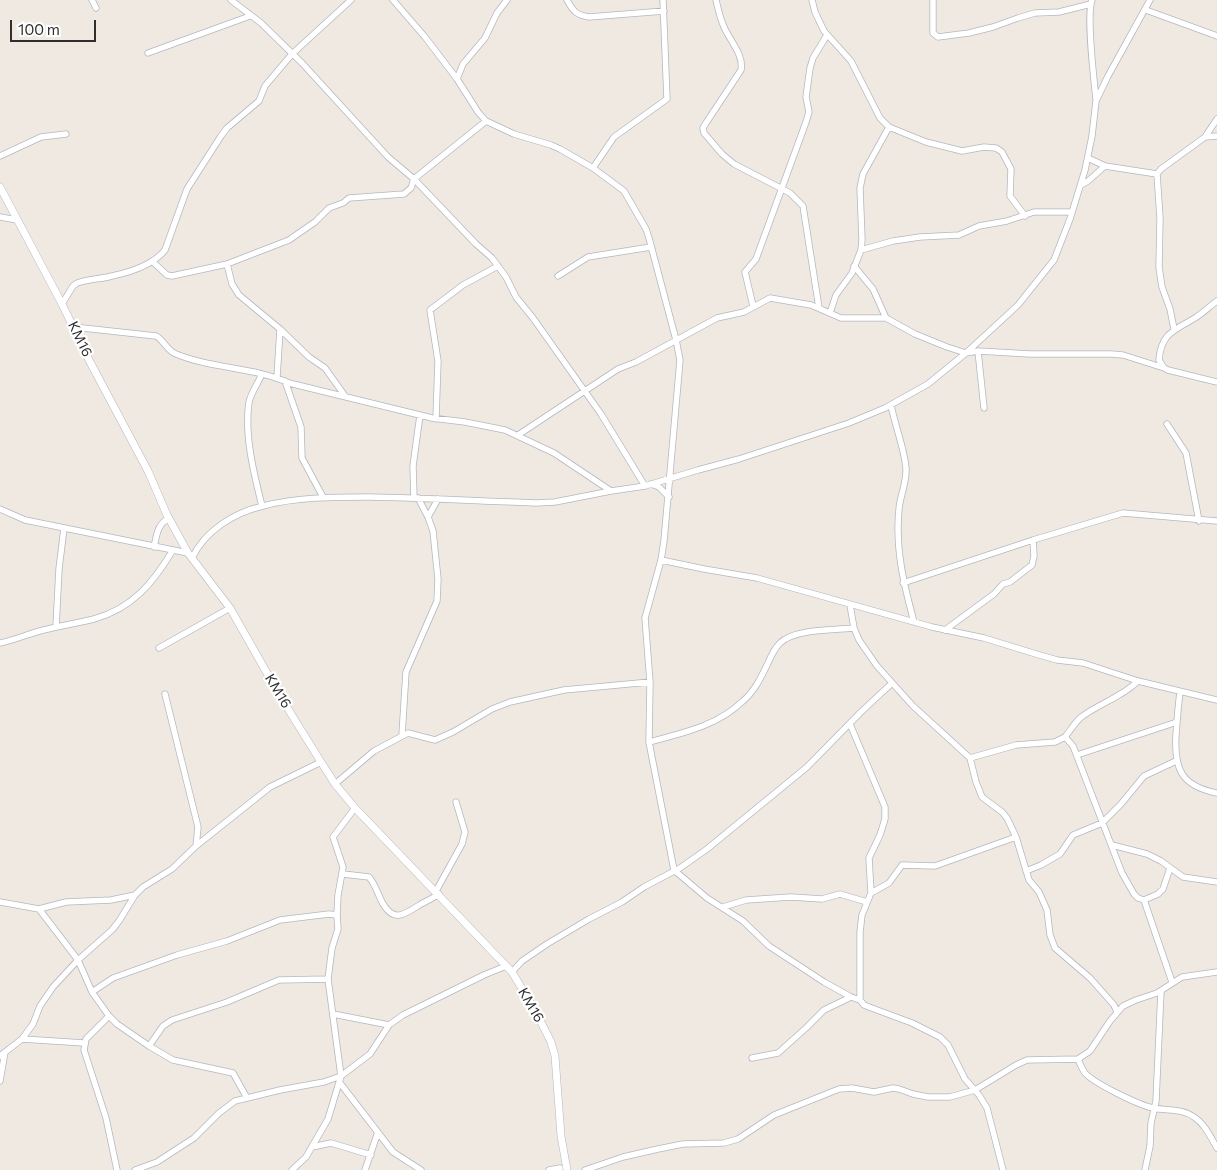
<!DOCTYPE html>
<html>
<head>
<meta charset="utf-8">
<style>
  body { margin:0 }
  #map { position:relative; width:1217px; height:1170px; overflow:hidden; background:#efe9e1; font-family:Commissioner,sans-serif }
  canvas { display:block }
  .scale { position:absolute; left:10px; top:20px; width:86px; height:22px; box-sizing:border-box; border:2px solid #2e2e2e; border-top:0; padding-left:6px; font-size:15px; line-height:18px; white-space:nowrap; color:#2e2e2e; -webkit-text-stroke:4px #fff; paint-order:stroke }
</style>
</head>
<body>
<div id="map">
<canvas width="1217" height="1170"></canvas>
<div class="scale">100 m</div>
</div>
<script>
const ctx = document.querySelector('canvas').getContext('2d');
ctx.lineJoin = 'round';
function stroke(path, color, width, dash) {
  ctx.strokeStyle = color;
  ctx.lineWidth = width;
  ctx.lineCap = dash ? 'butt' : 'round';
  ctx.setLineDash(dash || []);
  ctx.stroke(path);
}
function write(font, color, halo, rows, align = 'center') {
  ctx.font = font + ' Commissioner,sans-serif';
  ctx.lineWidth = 4.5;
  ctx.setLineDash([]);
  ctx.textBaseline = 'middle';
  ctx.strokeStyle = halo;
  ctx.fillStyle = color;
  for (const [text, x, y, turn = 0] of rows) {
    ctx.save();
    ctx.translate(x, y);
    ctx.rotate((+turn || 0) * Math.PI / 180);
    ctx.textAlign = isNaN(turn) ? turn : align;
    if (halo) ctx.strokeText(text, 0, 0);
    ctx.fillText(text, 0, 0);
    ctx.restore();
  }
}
const minor = new Path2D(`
  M 92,0 L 96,8
  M 231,0 L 261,23 L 302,63 L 388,157 L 414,179 L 476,244 L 492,258 L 506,277 L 516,297 L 533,318 L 601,414 L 645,486
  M 393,0 L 425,37 L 457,79 L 478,112 L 486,121 L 514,134 L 551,145 L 560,149 L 593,168 L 624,191 L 646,229 L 649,238 L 676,340 L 680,360 L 664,541 L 661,560 L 645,618 L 650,682 L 649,742 L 674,870 L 707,898 L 743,921 L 769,946 L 824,982 L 851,997 L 860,1000
  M 567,0 C 573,11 576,15 589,17 L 664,11
  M 716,0 C 718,9 720,18 724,27 C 730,41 744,55 741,70 L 706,123 L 703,128 L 704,133 L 722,154 L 734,164 L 790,193 L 803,206 L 819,308
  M 812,0 L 815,12 L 824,31 L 851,61 L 880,118 L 889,127 L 926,142 L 962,151 L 984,147 L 996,148 L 1002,152 L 1011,169 L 1010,196 L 1025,216
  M 933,0 L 933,33 L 938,37 L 969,33 L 993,27 L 1018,18 L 1035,13 L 1059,12 L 1091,4
  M 1092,0 C 1086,16 1094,79 1096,99
  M 1146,10 L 1217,36
  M 148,53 L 250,16
  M 457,79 L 463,64 L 485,38 L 497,13 L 507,0
  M 1205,137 L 1217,119
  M 0,156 L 41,137 L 66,134
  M 1088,158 L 1105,166 L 1157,174 L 1160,218 L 1159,267 L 1162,287 L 1170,309 L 1174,329
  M 593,168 L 614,137 L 667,99 L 663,0
  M 1157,174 L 1161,169 L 1205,137 L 1217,136
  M 1081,185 L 1088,181 L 1105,166
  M 0,217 L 17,220
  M 861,250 L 893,241 L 920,237 L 959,235 L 979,226 L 1007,221 L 1034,212 L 1071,212
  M 153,262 L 167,275 L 172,276 L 227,264 L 289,240 L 315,222 L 329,208 L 343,203 L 349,198 L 404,194 L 411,188 L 414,179 L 486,121
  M 227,264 L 232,284 L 239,295 L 280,329 L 309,357 L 325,368 L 345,396
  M 854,266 L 873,289 L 886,318 L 915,334 L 947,347 L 966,353 L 978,351 L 1030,354 L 1111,354 L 1123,355 L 1164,368
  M 558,276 L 588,257 L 651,247
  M 1217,301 C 1210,306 1203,313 1195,318 C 1175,330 1161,333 1159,360 L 1164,368 L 1168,370 L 1217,382
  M 62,304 L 73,286 L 77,283 C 89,279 101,279 112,276 C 131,272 153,265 165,250 L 187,189 L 221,136 L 227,128 L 259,101 L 265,86 L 292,54 L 351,0
  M 753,306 L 745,272 L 756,259 L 806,122 L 809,112 L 806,97 L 810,68 L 813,58 L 827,35
  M 830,313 L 836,295 L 852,273 L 861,250 L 862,240 L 860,188 L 863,174 L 889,127
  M 74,327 L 156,336 C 164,340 167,351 176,354 C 212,369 254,367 289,383 L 432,418 L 465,422 L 505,430 L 554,453 L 611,491
  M 978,351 L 984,408
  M 262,374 C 258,383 251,393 249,402 C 244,435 254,474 262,506
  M 277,377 L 280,329
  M 285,381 L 301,427 L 302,458 L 323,497
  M 891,405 C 895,426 904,447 906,468 C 907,482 900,496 899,509 C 895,549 904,585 914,622
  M 436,419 L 438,361 L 430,310 L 463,285 L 498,266
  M 1167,424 L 1186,453 L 1199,521
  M 518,435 L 618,369 L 636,362 L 717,318 L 744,312 L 770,298 L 811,305 L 841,318 L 886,318
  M 651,484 L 659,487 L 669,497
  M 414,498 L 413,466 L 420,415
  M 0,509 L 25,520 L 188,553
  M 428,517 L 438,499
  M 154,547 C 157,534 157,525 169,518
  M 192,558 C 205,531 233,513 263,506 C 297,497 333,497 369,497 C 424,498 480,501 536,503 L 555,502 L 611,491 L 645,486 L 698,470 L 739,459 L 849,423 L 885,408 L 928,384 L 966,353 L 1018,305 L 1054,260 L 1070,219 L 1085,170 L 1092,136 L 1096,101 L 1108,76 L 1150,0
  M 661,560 L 704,569 L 757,578 L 932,627 L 984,638 L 1036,654 L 1057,660 L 1083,663 L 1138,681 L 1217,700
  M 903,583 L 1033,540 L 1123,513 L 1217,521
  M 850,605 L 854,628 L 859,640 L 877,666 L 913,706 L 970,758 L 976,782 L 982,797 L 1002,812 L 1007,818 L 1016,837 L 1029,880 L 1039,892 L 1047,910 L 1050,935 L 1055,948 L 1090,978 L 1114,1005 L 1117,1012
  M 56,627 L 59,569 L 64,528
  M 945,630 L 994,594 L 1003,584 L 1010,582 L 1032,565 L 1034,556 L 1033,540
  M 0,643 C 16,640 32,632 48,629 C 63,625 79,623 94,619 C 133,608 153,583 173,550
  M 159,648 L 230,608
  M 1138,681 C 1121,698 1099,703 1080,718 C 1074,724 1070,731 1065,737 L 1073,746 L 1122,873 L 1134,894 L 1138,898 L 1144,900 L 1158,894 L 1163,889 L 1170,868
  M 1180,692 C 1178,707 1177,721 1176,735 C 1174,769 1181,786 1217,793
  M 165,694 L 198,827 L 196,846
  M 850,724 L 885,807 L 885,819 L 880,835 L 869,858 L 871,893 L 862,915 L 860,932 L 860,1000 L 864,1005 L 869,1007 L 912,1023 L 940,1037 L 948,1045 L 965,1079 L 979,1095 L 987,1108 L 1003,1170
  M 402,735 L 406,672 L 437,601 L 438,579 L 433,531 L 428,517 L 418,498
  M 649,742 C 683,733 717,726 743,701 C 755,691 761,677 768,663 C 771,656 775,648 780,643 C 794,629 834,630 854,628
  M 1077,755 L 1177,722
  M 970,758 L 1016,745 L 1055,742 L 1065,737
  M 335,784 L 374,751 L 408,733 L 435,740 L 453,732 L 492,709 L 510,702 L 564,690 L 650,682
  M 1112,845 L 1147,854 L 1161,861 L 1183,877 L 1217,882
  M 1026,871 L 1041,865 L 1060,854 L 1073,835 L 1102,823 L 1121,804 L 1144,776 L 1176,761
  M 343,874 L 369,877 C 375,884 378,894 382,902 C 394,924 405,914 421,904 C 427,901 433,898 439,894
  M 436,891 L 462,844 L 465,832 L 456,802
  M 871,893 L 889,883 L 902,865 L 935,866 L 1016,837
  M 1144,900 L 1172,982
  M 0,902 L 39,909 L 66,902 L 111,900 L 135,895
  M 723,907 L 746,900 L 791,897 L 822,899 L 840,894 L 867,902
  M 39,909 L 78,960 L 92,992 L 109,1016 L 117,1024 L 149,1046 L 173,1060 L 233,1073 L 247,1098
  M 512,972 L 522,961 L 547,944 L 589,919 L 622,902 L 644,887 L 680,868 L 707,849 L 807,767 L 861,712 L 891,684
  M 92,992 L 113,978 L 177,955 L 227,941 L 280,920 L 329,914 L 337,915
  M 333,1014 L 389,1025
  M 109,1016 L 86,1039 L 84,1050 L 106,1118 L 117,1170
  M 22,1039 L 84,1043
  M 149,1046 L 163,1026 L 172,1020 L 227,1002 L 279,980 L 328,979
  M 0,1056 L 22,1039 L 33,1024 L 40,1006 L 53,987 L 78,960 L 112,930 L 119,921 L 135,895 L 143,887 L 172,869 L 196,846 L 270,787 L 321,762
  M 752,1058 L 778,1053 L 806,1028 L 824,1010 L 851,997
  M 1078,1059 C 1080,1064 1082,1069 1085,1073 C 1095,1084 1139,1105 1153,1108 C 1167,1111 1182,1108 1194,1117 C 1205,1124 1211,1138 1217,1148
  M 0,1081 L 5,1052
  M 340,1083 L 393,1152 L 421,1170
  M 312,1147 L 331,1143 L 371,1155
  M 135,1170 L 157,1162 L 194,1138 L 219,1113 L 235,1101 L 280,1090 L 324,1082 L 341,1076 L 370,1054 L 389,1025 L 403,1015 L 484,975 L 506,966
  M 292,1170 L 306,1157 L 328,1119 L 341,1076 L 328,979 L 332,948 L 338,929 L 337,915 L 338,895 L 343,867 L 333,837 L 355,808
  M 365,1170 L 378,1132
  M 549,1170 L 560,1168
  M 585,1170 L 623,1157 L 658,1149 L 683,1144 L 724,1143 L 738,1139 L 774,1115 L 839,1089 L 852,1088 L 874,1092 L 893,1088 L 899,1089 L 913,1094 L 928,1097 L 950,1097 L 975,1090 L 1016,1065 L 1027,1060 L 1078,1059 L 1090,1051 L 1110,1021 L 1123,1006 L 1136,1000 L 1157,993 L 1182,977 L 1217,972
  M 1145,1170 L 1150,1146 L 1151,1123 L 1156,1101 L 1161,991`);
const tertiary = new Path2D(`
  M 0,187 L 62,304 L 89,360 L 148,471 L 167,515 L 188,553 L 230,608 L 280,696 L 321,762 L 335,784 L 355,808 L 512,972 L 537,1014 L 551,1042 L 555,1056 L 561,1136 L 567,1170`);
stroke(minor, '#b4b7c1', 7);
stroke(tertiary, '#b4b7c1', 8);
stroke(minor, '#fff', 5.5);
stroke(tertiary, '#fff', 7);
write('14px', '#2e2e2e', '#fff', [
  ["KM16",80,339,64],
  ["KM16",278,691,59],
  ["KM16",531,1005,60]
]);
</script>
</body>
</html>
